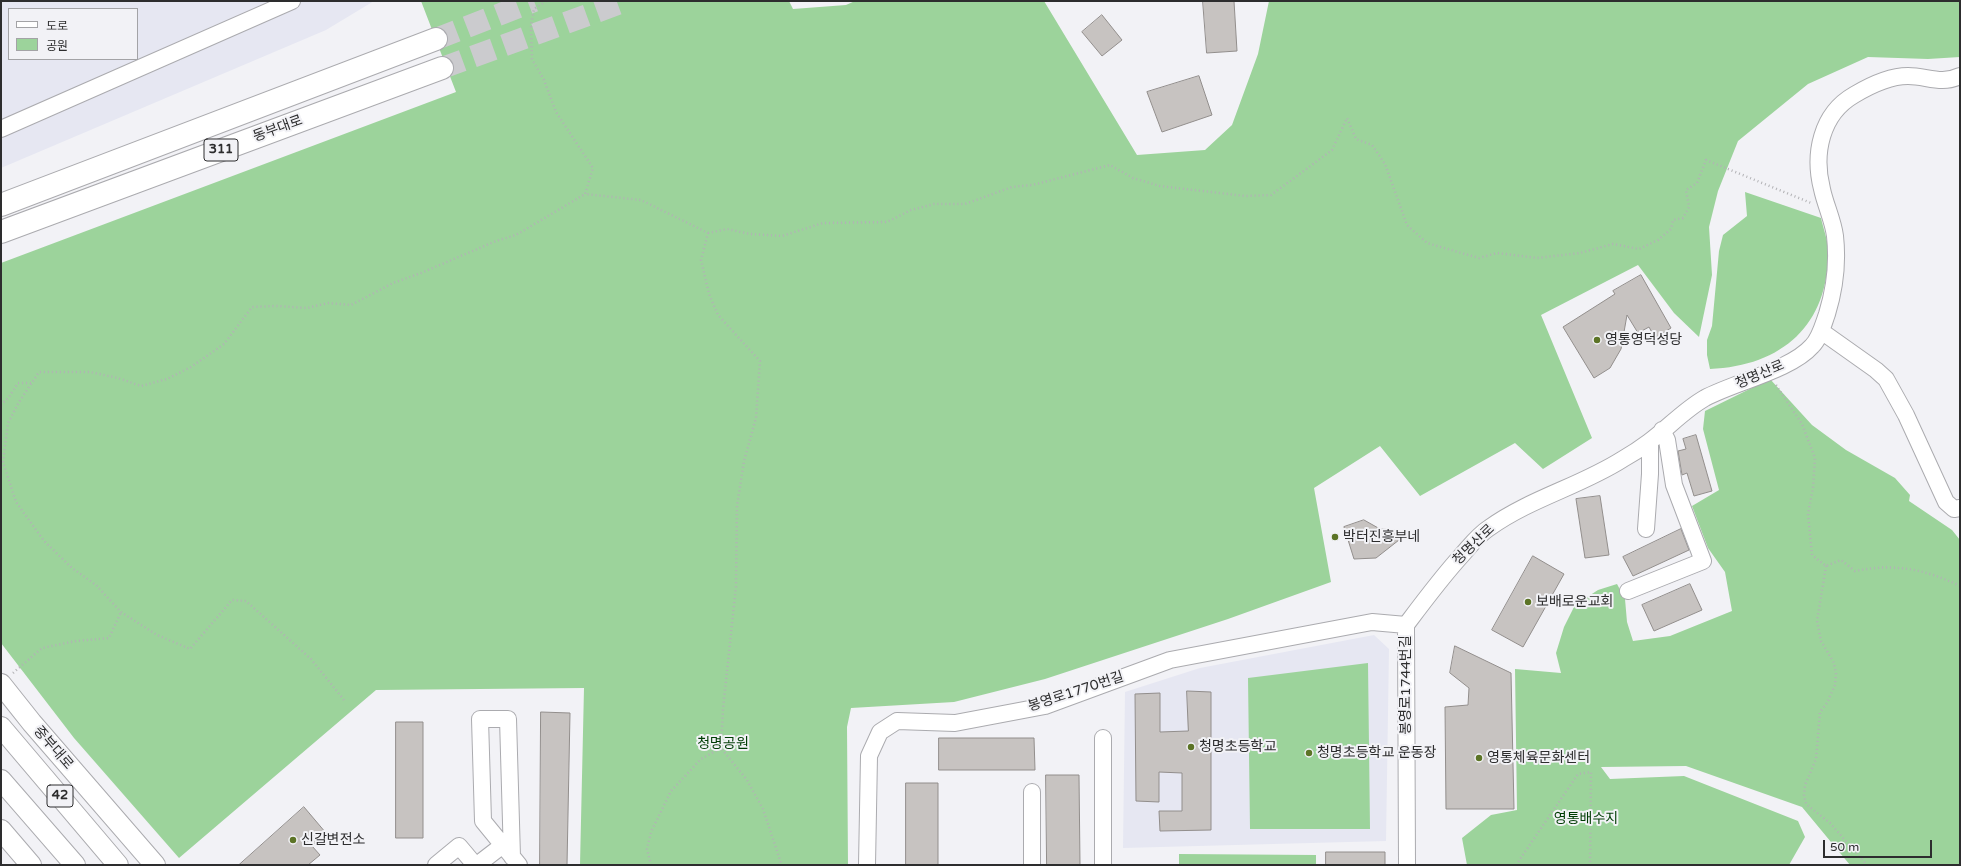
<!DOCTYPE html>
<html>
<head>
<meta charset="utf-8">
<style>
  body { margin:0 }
  #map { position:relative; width:1961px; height:866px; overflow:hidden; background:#f2f2f6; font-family:"Varela Round","Noto Sans KR",sans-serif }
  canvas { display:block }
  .frame { position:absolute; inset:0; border:2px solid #2d2d2e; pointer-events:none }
  .legend { position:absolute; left:8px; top:8px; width:130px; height:52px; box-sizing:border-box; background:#f2f2f6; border:1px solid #a3a3a6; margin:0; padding:5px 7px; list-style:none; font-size:12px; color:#2d2d2e }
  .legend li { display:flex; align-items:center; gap:8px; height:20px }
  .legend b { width:20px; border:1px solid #a3a3a6 }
  .scale { position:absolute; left:1823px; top:840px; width:109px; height:18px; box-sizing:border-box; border:2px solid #2d2d2e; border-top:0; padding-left:5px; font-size:12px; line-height:14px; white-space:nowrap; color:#2d2d2e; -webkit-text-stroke:3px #f2f2f6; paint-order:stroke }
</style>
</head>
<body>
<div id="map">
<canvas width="1961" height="866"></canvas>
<div class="frame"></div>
<ul class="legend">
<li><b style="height:5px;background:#fff"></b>도로</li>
<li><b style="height:11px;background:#9cd39b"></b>공원</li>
</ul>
<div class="scale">50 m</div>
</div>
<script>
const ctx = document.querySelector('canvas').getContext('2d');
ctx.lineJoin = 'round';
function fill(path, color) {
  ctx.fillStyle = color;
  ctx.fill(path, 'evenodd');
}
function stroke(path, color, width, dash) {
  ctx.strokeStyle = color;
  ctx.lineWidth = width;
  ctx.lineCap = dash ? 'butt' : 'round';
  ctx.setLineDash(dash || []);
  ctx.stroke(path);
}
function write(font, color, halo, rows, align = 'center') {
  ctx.font = font + ' "Varela Round","Noto Sans KR",sans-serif';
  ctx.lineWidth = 4;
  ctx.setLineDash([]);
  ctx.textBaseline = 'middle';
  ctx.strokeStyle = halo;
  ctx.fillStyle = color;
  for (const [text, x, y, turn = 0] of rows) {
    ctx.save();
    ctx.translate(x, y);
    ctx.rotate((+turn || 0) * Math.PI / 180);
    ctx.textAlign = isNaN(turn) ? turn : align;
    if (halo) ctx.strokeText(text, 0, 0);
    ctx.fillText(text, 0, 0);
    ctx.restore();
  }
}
fill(new Path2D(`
  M 1,1 L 374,1 L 326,30 L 1,168 ZM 9,9 L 137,9 L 137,59 L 9,59 Z
  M 1374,635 L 1389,649 L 1386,841 L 1123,848 L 1125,692 L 1200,668 Z`), '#e6e7f2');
fill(new Path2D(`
  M 421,1 L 789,1 L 793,9 L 846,5 L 855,1 L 1044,1 L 1137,155 L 1205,150 L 1232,125 L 1258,54 L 1269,1 L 1960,1 L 1960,57 L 1928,59 L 1868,57 L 1808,84 L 1738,141 L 1718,191 L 1709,227 L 1712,275 L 1699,337 L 1674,313 L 1638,265 L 1541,315 L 1592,438 L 1543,469 L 1515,443 L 1420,496 L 1380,446 L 1314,488 L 1331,582 L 1228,619 L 1045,679 L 954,702 L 851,708 L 847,727 L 848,865 L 580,865 L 584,688 L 376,690 L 179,858 L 74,738 L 1,643 L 1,263 L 456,92 Z
  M 1745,192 L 1821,218 C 1823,228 1828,240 1828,251 C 1829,325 1782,366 1710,369 L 1707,355 L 1707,340 L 1712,326 L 1719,251 L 1723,235 L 1747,216 Z
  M 1770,379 L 1812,425 L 1846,450 L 1895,478 L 1910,495 L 1909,501 L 1952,530 L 1960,540 L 1960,865 L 1850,865 L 1802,807 L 1686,766 L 1601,767 L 1610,779 L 1684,776 L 1798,821 L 1805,837 L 1789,865 L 1467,865 L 1462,838 L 1491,815 L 1517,810 L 1515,669 L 1561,673 L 1556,653 L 1564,627 L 1575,605 L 1598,590 L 1617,584 L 1625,599 L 1627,622 L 1633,641 L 1670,636 L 1732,611 L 1725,572 L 1708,548 L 1692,506 L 1719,490 L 1703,429 L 1705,411 Z
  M 1368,663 L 1370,829 L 1250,829 L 1248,678 Z
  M 1179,854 L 1316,855 L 1316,865 L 1179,865 Z`), '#9cd39b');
const building = new Path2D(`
  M 1203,1 L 1234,1 L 1237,51 L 1207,53 Z
  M 1102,15 L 1122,40 L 1102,56 L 1082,32 Z
  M 1199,76 L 1212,115 L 1162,132 L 1147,92 Z
  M 1641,275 L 1671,328 L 1655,338 L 1649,327 L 1638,333 L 1627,315 L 1621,349 L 1610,368 L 1594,378 L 1563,327 L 1615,294 L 1613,291 Z
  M 1696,435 L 1712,491 L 1694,496 L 1687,473 L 1682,475 L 1678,451 L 1686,449 L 1683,439 Z
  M 1600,496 L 1609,555 L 1585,558 L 1576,499 Z
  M 1364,520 L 1380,529 L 1397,530 L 1399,540 L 1376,558 L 1354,559 L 1344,527 Z
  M 1681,529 L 1689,550 L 1633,576 L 1623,557 Z
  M 1533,556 L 1564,574 L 1523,647 L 1492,630 Z
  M 1690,584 L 1702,610 L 1654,631 L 1642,605 Z
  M 1455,646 L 1511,673 L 1514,809 L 1446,809 L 1445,707 L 1468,705 L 1469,688 L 1450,673 Z
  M 1187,691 L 1211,692 L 1211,830 L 1160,831 L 1159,811 L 1182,811 L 1182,773 L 1159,772 L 1159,802 L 1136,801 L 1135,694 L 1160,693 L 1160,732 L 1188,731 Z
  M 541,712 L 570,713 L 567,865 L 540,865 Z
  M 396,722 L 423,722 L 423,838 L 396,838 Z
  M 939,738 L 1034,738 L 1035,770 L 939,770 Z
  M 1046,775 L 1079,775 L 1080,865 L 1047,865 Z
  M 906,783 L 938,783 L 938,865 L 906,865 Z
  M 304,807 L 326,833 L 312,846 L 320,855 L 308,865 L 239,865 Z
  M 1326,852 L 1385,852 L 1385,865 L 1326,865 Z`);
fill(building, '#c7c3c1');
stroke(building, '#928e8c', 1);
stroke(new Path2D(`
  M 436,39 L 534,1
  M 442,68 L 626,1`), '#cbcbce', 22, [22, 11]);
const minor = new Path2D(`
  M 1,129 L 292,1
  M 1821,331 L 1876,370 L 1886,379 L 1906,415 L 1946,502 L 1954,509 L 1960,508
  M 1646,529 L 1650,474 L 1650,442
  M 1628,591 L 1703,561 L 1674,485 L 1667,440 L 1662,430
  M 1406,625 C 1424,601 1441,578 1461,556 C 1470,546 1478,535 1489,528 C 1531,498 1581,486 1623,459 C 1632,454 1641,448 1649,442 C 1668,428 1684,410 1705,398 C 1735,382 1791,370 1812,346 C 1820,338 1823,325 1827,314 C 1835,288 1838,263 1835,236 C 1833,220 1825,204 1822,189 C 1813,154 1821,114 1854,95 C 1869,86 1890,76 1908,76 C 1927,76 1941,85 1960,76
  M 1406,625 L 1407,865
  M 1032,792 L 1032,865
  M 512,857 L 508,719 L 480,719 L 483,821 L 519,865
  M 436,865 L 459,846 L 475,865
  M 477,865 L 503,845
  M 867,865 L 869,756 L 880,732 L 897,721 L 955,723 L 1045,706 L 1170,660 L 1372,622 L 1406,625
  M 1103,865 L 1103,738`);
const major = new Path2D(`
  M 1,684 L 32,723 L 155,865
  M 1,727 L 118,865
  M 1,780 L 75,865
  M 1,830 L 31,865`);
const highway = new Path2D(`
  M 1,205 L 436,39
  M 1,232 L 442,68`);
stroke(minor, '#ababaf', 18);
stroke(major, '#ababaf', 22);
stroke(highway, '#ababaf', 24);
stroke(new Path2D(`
  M 546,1 L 534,9 L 531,25 L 532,59 L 544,80 L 556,112 L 593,168 L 585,194 L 641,200 L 708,233 L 701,260 L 709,294 L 718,315 L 760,361 L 756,418 L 744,461 L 737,506 L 736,586 L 723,709 L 721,748 L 747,780 L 763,809 L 781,863 L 779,865
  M 708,233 L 727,229 L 750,234 L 782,236 L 823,223 L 887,222 L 911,210 L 934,204 L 965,204 L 1012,187 L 1032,185 L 1110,165 L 1133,178 L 1160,186 L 1245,196 L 1271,195 L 1332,150 L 1347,118 L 1356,139 L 1372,145 L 1385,164 L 1407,225 L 1427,243 L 1479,258 L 1497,253 L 1537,258 L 1580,253 L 1613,244 L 1639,249 L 1658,240 L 1671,229 L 1673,220 L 1683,218 L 1689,207 L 1686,190 L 1697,183 L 1706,160 L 1811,203
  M 1776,385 L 1802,424 L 1815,458 L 1813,488 L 1808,514 L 1812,555 L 1826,566 L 1841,560 L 1855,571 C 1894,563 1925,569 1960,586
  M 1,405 L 9,397 L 18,383 L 32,383
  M 1826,566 L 1817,621 L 1821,641 L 1834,663 L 1836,674 L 1835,685 L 1827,703 L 1820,712 L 1816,759 L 1805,785 L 1804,796 L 1806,804 L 1830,823 L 1867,865
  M 13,673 L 42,648 L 76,641 L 109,638 L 121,612
  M 344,700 L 311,659 L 246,601 L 232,600 L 190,649 L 157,635 L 121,612 L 96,585 L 72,568 L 44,541 L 16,502 L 3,462 L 8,423 L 19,402 L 39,372 L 90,372 L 118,378 L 141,386 L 167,379 L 191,367 L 224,344 L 252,307 L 276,306 L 307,308 L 328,303 L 351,305 L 393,283 L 421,273 L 496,241 L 516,235 L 585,194
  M 651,865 L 647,849 L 651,832 L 671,791 L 701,759 L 721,748
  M 1516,865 L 1578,774 L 1591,772 L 1590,865`), '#b2b2b5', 2.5, [1, 3]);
stroke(minor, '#fff', 16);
stroke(major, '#fff', 20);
stroke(highway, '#fff', 22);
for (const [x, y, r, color] of [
  [1597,340,4,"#5c7426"],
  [1335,537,4,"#5c7426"],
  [1528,602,4,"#5c7426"],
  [1191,747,4,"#5c7426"],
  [1309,753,4,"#5c7426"],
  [1479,758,4,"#5c7426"],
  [293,840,4,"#5c7426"]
]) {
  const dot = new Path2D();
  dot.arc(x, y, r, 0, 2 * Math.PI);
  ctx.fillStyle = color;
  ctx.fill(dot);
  stroke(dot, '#f2f2f6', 1.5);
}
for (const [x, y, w] of [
  [221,150,34],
  [60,796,26]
]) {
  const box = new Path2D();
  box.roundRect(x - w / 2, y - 11, w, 22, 3);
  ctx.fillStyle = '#f2f2f6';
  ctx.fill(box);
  stroke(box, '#2d2d2e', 1);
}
write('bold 13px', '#2d2d2e', null, [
  ["311",221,150],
  ["42",60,796]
]);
write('14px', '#2d2d2e', '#f2f2f6', [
  ["동부대로",278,129,-20],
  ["청명산로",1760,375,-23],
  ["청명산로",1474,545,-44],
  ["봉영로1744번길",1406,685,-90],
  ["봉영로1770번길",1076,692,-18],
  ["중부대로",53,748,49]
]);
write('14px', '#2d2d2e', '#f2f2f6', [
  ["영통영덕성당",1605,340],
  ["박터진흥부네",1343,537],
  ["보배로운교회",1536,602],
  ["청명초등학교",1199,747],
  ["청명초등학교 운동장",1317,753],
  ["영통체육문화센터",1487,758],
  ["신갈변전소",301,840]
], 'left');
write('14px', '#003d04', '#f2f2f6', [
  ["청명공원",723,744],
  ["영통배수지",1586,819]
]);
</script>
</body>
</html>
